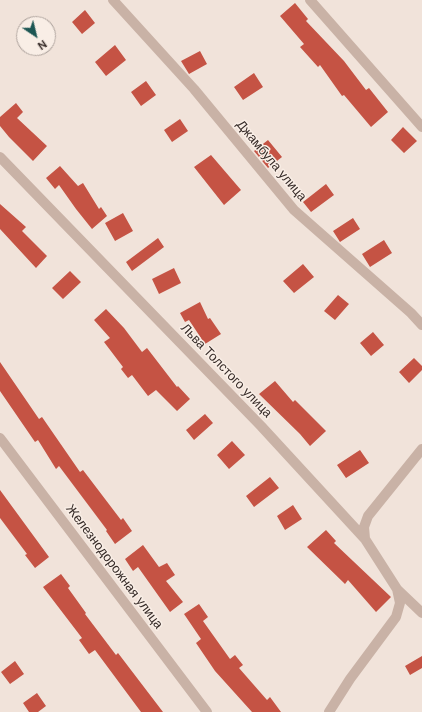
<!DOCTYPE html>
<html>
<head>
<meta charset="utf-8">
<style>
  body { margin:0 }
  #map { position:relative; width:422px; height:712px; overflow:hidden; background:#f1e3da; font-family:"DM Sans",sans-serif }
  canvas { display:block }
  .north { position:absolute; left:16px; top:16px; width:40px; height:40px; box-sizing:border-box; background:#f9eee6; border:1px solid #aba09a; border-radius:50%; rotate:145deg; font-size:11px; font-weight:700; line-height:16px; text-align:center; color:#352a27 }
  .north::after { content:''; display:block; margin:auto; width:14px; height:18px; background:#1d5653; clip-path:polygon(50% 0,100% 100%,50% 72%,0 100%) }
</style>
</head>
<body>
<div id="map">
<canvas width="422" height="712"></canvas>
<div class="north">N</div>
</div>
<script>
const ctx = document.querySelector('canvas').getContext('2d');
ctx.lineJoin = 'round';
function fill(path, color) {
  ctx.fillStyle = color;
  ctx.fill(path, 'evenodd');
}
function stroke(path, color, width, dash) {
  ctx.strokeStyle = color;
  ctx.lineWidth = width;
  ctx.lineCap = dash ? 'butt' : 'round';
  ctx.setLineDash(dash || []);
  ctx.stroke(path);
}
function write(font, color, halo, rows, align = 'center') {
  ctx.font = font + ' "DM Sans",sans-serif';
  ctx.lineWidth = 3;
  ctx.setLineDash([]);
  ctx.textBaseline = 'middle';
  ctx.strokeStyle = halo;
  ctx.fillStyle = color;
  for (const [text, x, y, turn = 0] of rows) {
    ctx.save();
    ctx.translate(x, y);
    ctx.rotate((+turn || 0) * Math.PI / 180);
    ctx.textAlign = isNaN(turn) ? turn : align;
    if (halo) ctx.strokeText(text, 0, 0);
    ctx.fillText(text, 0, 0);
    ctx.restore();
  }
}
fill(new Path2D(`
  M 295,3 L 308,19 L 306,21 L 344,61 L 366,90 L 369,88 L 388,112 L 371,127 L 344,95 L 342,96 L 320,65 L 318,67 L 300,47 L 304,44 L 280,16 Z
  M 85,10 L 95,23 L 82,34 L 72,22 Z
  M 115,45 L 126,60 L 106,76 L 95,62 Z
  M 200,51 L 207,64 L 189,74 L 181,61 Z
  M 254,73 L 263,87 L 243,100 L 234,87 Z
  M 146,81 L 156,95 L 141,106 L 131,92 Z
  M 16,103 L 23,112 L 17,118 L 47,146 L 33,161 L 9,137 L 0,126 L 0,117 Z
  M 180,119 L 188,131 L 172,142 L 164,130 Z
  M 403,127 L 417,141 L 404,153 L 391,140 Z
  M 268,140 L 282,157 L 268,168 L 254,151 Z
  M 211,155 L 241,190 L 224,205 L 194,167 Z
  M 60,166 L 78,186 L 83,183 L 99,209 L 101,207 L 107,216 L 92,229 L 76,209 L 59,185 L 55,189 L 46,178 Z
  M 326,184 L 334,195 L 311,212 L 303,202 Z
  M 0,204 L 26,227 L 22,231 L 47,256 L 36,268 L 0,229 Z
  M 123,213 L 133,231 L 115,241 L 105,223 Z
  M 353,218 L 360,229 L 340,242 L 333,231 Z
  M 158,238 L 164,247 L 132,271 L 126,262 Z
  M 384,240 L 392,253 L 370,267 L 362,254 Z
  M 303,264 L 314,277 L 294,293 L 283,281 Z
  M 174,268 L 181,283 L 159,294 L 152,279 Z
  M 70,271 L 81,282 L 63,299 L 52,288 Z
  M 338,295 L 349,304 L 335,320 L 324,311 Z
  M 200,302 L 208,319 L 210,318 L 221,334 L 205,344 L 189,320 L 185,322 L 180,313 Z
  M 106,309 L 124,328 L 142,352 L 147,348 L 177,387 L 178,386 L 190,399 L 177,411 L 156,390 L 148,396 L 132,375 L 128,378 L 121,369 L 123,367 L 104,342 L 110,338 L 94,320 Z
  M 373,332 L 384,345 L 371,356 L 360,343 Z
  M 414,358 L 422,366 L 422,370 L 409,383 L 399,372 Z
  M 0,362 L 39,419 L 42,417 L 80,472 L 83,470 L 121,520 L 123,518 L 132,531 L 115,544 L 106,531 L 107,530 L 59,466 L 56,469 L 38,440 L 35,442 L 0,391 Z
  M 275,381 L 293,402 L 295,400 L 326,431 L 310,446 L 300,434 L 259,394 Z
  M 205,414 L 213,423 L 194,440 L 186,430 Z
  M 232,441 L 245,455 L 229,469 L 217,455 Z
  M 360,450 L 369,463 L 346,478 L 337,465 Z
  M 270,477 L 279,488 L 254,507 L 246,496 Z
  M 0,490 L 49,557 L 35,568 L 25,555 L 27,554 L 0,518 Z
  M 293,505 L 302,519 L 285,530 L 277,516 Z
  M 326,530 L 336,541 L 334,543 L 391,597 L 376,612 L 348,580 L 345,584 L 307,547 Z
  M 143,545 L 159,567 L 167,563 L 175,575 L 166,581 L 183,602 L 170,612 L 138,567 L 133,571 L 125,559 Z
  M 61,574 L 70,586 L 68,588 L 86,613 L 85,614 L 116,655 L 118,653 L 163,712 L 141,712 L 95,650 L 89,654 L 79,640 L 82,638 L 43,587 Z
  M 199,604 L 208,617 L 203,621 L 230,659 L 235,655 L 243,665 L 239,668 L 267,700 L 270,697 L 281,712 L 252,712 L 215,671 L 196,643 L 201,639 L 184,614 Z
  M 422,656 L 422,668 L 410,675 L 405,666 Z
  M 15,661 L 24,674 L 10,684 L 1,672 Z
  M 37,693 L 46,706 L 38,712 L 29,712 L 23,703 Z`), '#c55344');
stroke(new Path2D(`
  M 113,0 L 194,89 L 294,210 L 411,313 L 422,325
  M 310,0 L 422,127
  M 0,157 L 261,426 L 365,539 L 397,589 L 422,613
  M 0,438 L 207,712
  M 365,539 L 364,527 L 368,516 L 422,449
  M 329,712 L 350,679 L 396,617 L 400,603 L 397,589`), '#c9b2a6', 10);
write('13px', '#352a27', '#f9eee6', [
  ["Джамбула улица",271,161,50],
  ["Льва Толстого улица",226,371,46],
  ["Железнодорожная улица",114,567,53]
]);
</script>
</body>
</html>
